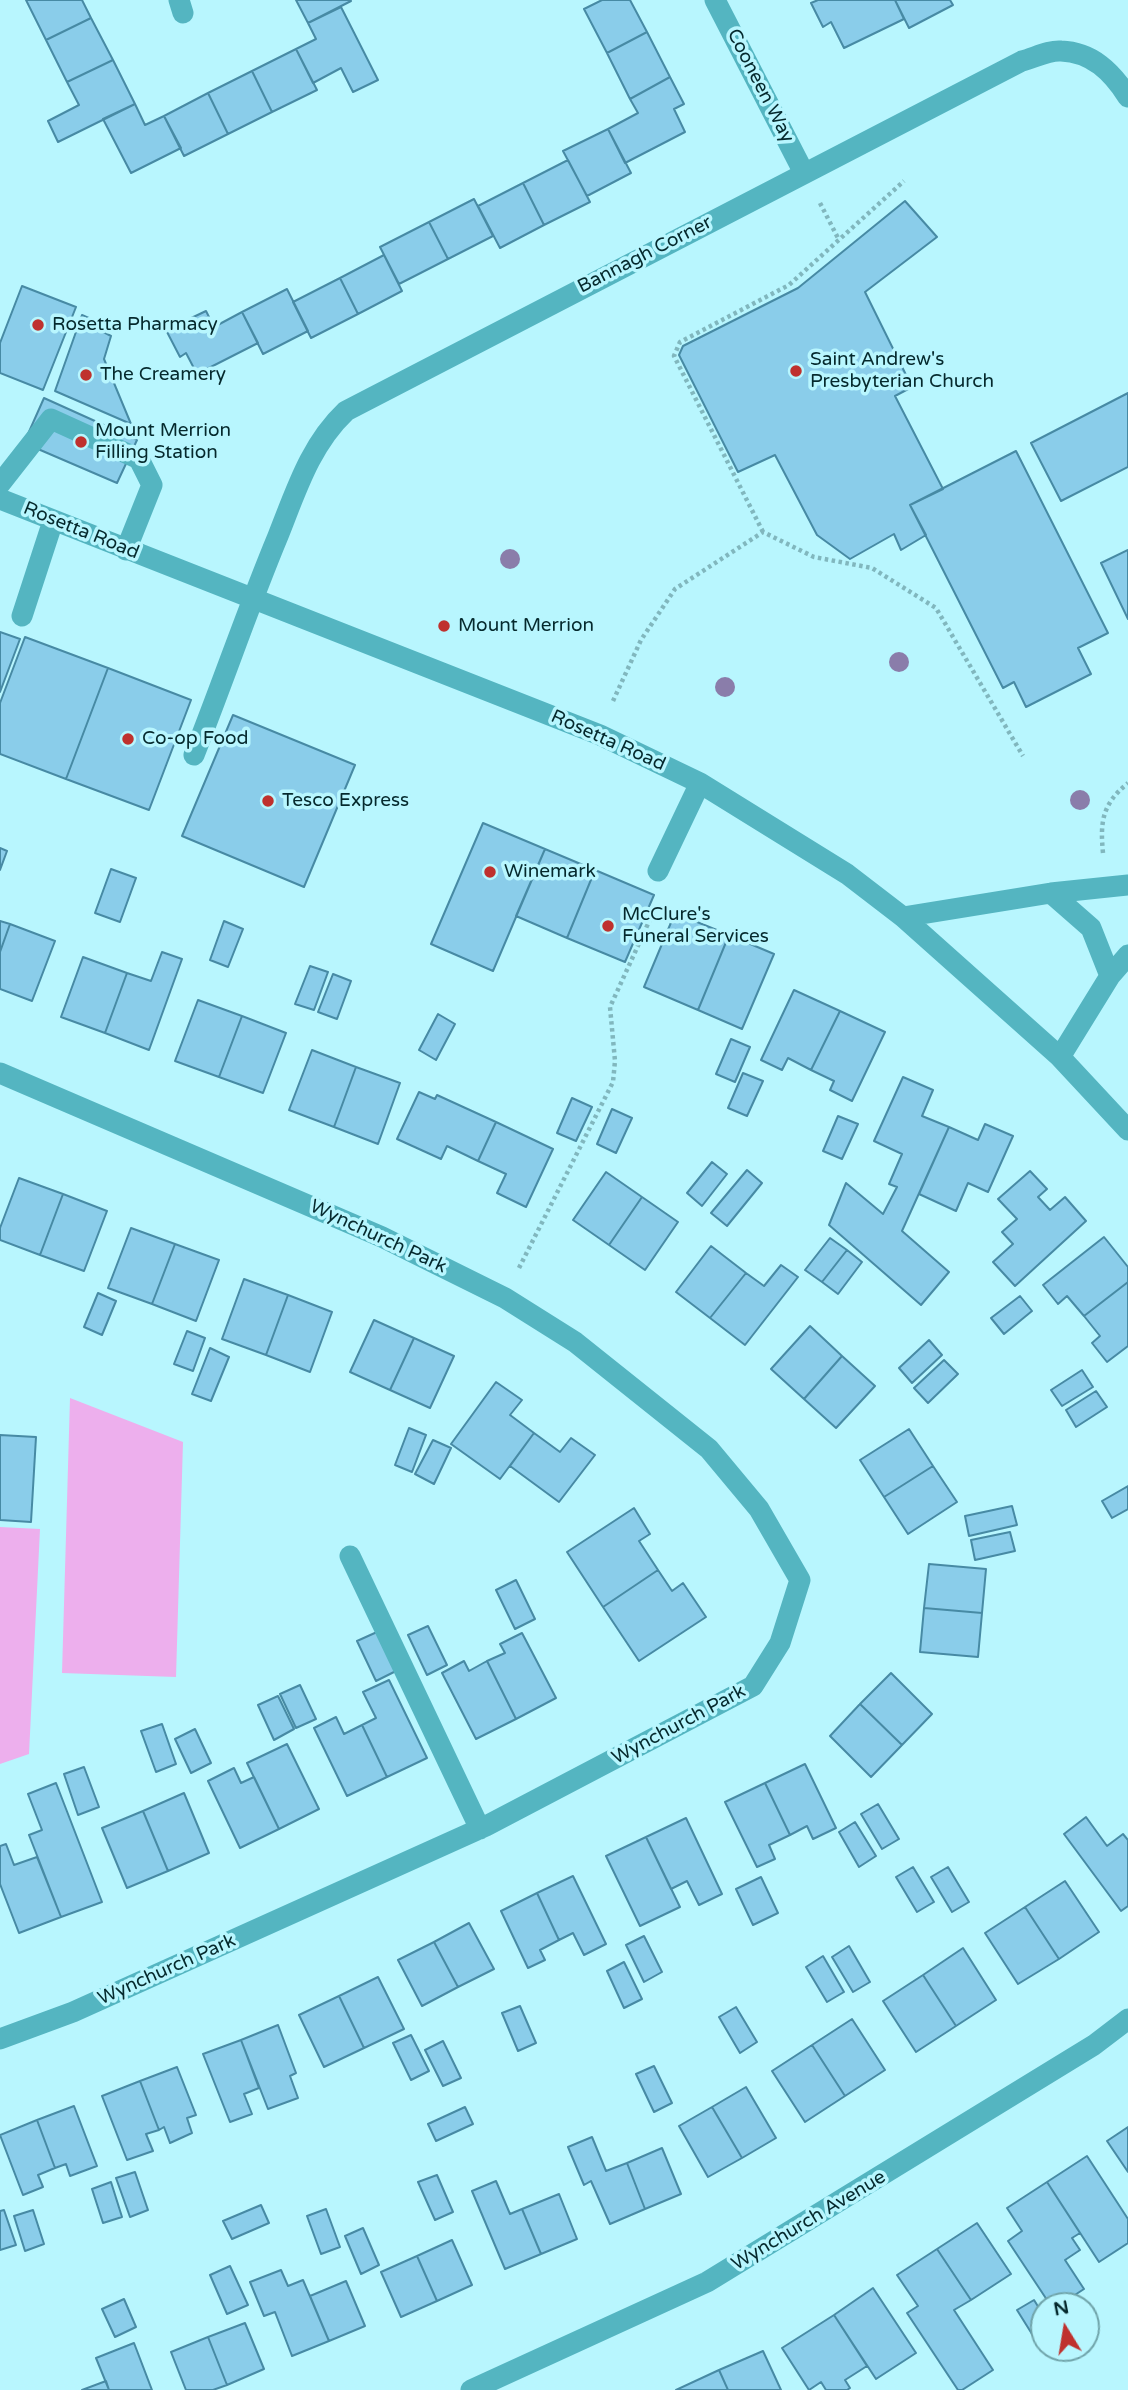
<!DOCTYPE html>
<html>
<head>
<meta charset="utf-8">
<style>
  body { margin:0 }
  #map { position:relative; width:1128px; height:2390px; overflow:hidden; background:#b8f6fe; font-family:"Varela Round",sans-serif }
  canvas { display:block }
  .north { position:absolute; left:1030px; top:2292px; width:70px; height:70px; box-sizing:border-box; background:#b8f6fe; border:2px solid #70a4aa; border-radius:50%; rotate:349deg; font-size:19px; font-weight:700; line-height:28px; text-align:center; color:#05292d }
  .north::after { content:''; display:block; margin:auto; width:24px; height:32px; background:#bf312e; clip-path:polygon(50% 0,100% 100%,50% 72%,0 100%) }
</style>
</head>
<body>
<div id="map">
<canvas width="1128" height="2390"></canvas>
<div class="north">N</div>
</div>
<script>
const ctx = document.querySelector('canvas').getContext('2d');
ctx.lineJoin = 'round';
function fill(path, color) {
  ctx.fillStyle = color;
  ctx.fill(path, 'evenodd');
}
function stroke(path, color, width, dash) {
  ctx.strokeStyle = color;
  ctx.lineWidth = width;
  ctx.lineCap = dash ? 'butt' : 'round';
  ctx.setLineDash(dash || []);
  ctx.stroke(path);
}
function write(font, color, halo, rows, align = 'center') {
  ctx.font = font + ' "Varela Round",sans-serif';
  ctx.lineWidth = 7;
  ctx.setLineDash([]);
  ctx.textBaseline = 'middle';
  ctx.strokeStyle = halo;
  ctx.fillStyle = color;
  for (const [text, x, y, turn = 0] of rows) {
    ctx.save();
    ctx.translate(x, y);
    ctx.rotate((+turn || 0) * Math.PI / 180);
    ctx.textAlign = isNaN(turn) ? turn : align;
    if (halo) ctx.strokeText(text, 0, 0);
    ctx.fillText(text, 0, 0);
    ctx.restore();
  }
}
fill(new Path2D(`
  M 70,1398 L 183,1442 L 176,1677 L 62,1673 Z
  M 0,1527 L 40,1529 L 29,1754 L 0,1764 Z`), '#edafed');
const building = new Path2D(`
  M 26,0 L 82,0 L 91,18 L 46,40 Z
  M 296,0 L 350,0 L 351,1 L 308,23 Z
  M 602,0 L 630,0 L 647,32 L 607,53 L 584,9 Z
  M 818,0 L 895,0 L 904,19 L 844,48 L 831,22 L 823,27 L 811,3 Z
  M 895,0 L 950,0 L 953,5 L 909,28 Z
  M 341,7 L 378,80 L 353,92 L 341,68 L 313,83 L 296,49 L 316,39 L 308,23 Z
  M 91,18 L 113,60 L 67,82 L 46,40 Z
  M 647,32 L 670,77 L 630,99 L 607,53 Z
  M 296,49 L 317,90 L 272,112 L 252,71 Z
  M 113,60 L 135,104 L 58,142 L 48,121 L 79,105 L 67,82 Z
  M 252,71 L 272,112 L 228,134 L 208,93 Z
  M 670,77 L 684,104 L 674,109 L 685,132 L 625,163 L 608,129 L 638,113 L 630,99 Z
  M 208,93 L 228,134 L 184,156 L 164,116 Z
  M 135,104 L 145,125 L 164,116 L 181,148 L 131,173 L 103,119 Z
  M 608,129 L 631,173 L 587,196 L 563,151 Z
  M 568,160 L 590,202 L 544,225 L 523,183 Z
  M 523,183 L 544,225 L 500,248 L 478,206 Z
  M 474,199 L 493,236 L 448,259 L 429,222 Z
  M 905,201 L 937,237 L 865,292 L 912,387 L 895,396 L 943,489 L 910,505 L 926,535 L 901,550 L 894,534 L 850,559 L 817,535 L 775,455 L 738,472 L 679,355 L 683,346 L 798,288 Z
  M 429,222 L 448,259 L 399,284 L 380,247 Z
  M 384,255 L 402,291 L 358,314 L 340,278 Z
  M 340,278 L 358,314 L 311,338 L 293,302 Z
  M 22,286 L 76,307 L 43,390 L 0,373 L 0,343 Z
  M 287,289 L 308,331 L 263,354 L 242,312 Z
  M 206,311 L 214,327 L 242,312 L 258,343 L 197,374 L 186,353 L 180,357 L 166,330 Z
  M 82,315 L 100,323 L 96,328 L 111,336 L 104,359 L 131,424 L 55,391 Z
  M 1128,393 L 1128,467 L 1061,501 L 1031,443 Z
  M 44,398 L 137,440 L 117,483 L 24,443 Z
  M 1016,451 L 1108,633 L 1078,648 L 1091,674 L 1026,707 L 1014,682 L 1003,688 L 910,505 Z
  M 1128,550 L 1128,619 L 1101,563 Z
  M 0,632 L 20,639 L 0,692 Z
  M 25,637 L 108,668 L 66,779 L 0,754 L 0,703 Z
  M 108,668 L 191,700 L 149,810 L 66,779 Z
  M 233,715 L 355,765 L 304,887 L 182,836 Z
  M 483,823 L 545,849 L 493,971 L 431,944 Z
  M 0,848 L 7,851 L 0,870 Z
  M 545,849 L 595,870 L 567,938 L 516,916 Z
  M 111,869 L 136,878 L 120,922 L 95,913 Z
  M 595,870 L 654,895 L 625,962 L 567,938 Z
  M 675,913 L 729,935 L 698,1010 L 644,987 Z
  M 0,921 L 10,924 L 0,952 Z
  M 224,921 L 243,929 L 228,967 L 210,960 Z
  M 10,924 L 55,941 L 32,1001 L 0,989 L 0,952 Z
  M 729,935 L 774,954 L 742,1029 L 698,1010 Z
  M 162,952 L 182,959 L 149,1050 L 105,1033 L 127,973 L 151,981 Z
  M 83,957 L 127,973 L 105,1033 L 61,1017 Z
  M 310,966 L 328,972 L 314,1010 L 295,1004 Z
  M 333,974 L 351,981 L 337,1019 L 318,1012 Z
  M 794,990 L 840,1011 L 811,1070 L 788,1058 L 782,1070 L 761,1060 Z
  M 198,1000 L 242,1016 L 219,1077 L 175,1061 Z
  M 840,1011 L 885,1032 L 852,1101 L 830,1090 L 834,1081 L 811,1070 Z
  M 438,1014 L 455,1024 L 436,1060 L 419,1050 Z
  M 242,1016 L 286,1033 L 263,1093 L 219,1077 Z
  M 731,1039 L 750,1047 L 735,1082 L 716,1074 Z
  M 312,1050 L 356,1067 L 334,1127 L 289,1110 Z
  M 356,1067 L 400,1083 L 378,1144 L 334,1127 Z
  M 743,1073 L 763,1081 L 747,1116 L 728,1108 Z
  M 903,1077 L 933,1090 L 922,1116 L 949,1127 L 902,1231 L 949,1272 L 921,1305 L 829,1225 L 846,1183 L 883,1214 L 897,1187 L 889,1184 L 902,1154 L 874,1141 Z
  M 419,1092 L 435,1099 L 437,1095 L 496,1122 L 478,1161 L 447,1146 L 441,1159 L 397,1139 Z
  M 572,1098 L 592,1107 L 576,1141 L 557,1133 Z
  M 612,1109 L 632,1118 L 616,1153 L 597,1144 Z
  M 838,1116 L 858,1124 L 842,1159 L 823,1151 Z
  M 496,1122 L 553,1149 L 526,1207 L 497,1193 L 506,1174 L 478,1161 Z
  M 985,1124 L 1013,1136 L 988,1192 L 968,1183 L 956,1211 L 919,1194 L 949,1127 L 978,1140 Z
  M 712,1162 L 727,1174 L 702,1206 L 687,1193 Z
  M 747,1170 L 762,1183 L 727,1226 L 711,1213 Z
  M 1030,1171 L 1047,1189 L 1038,1197 L 1050,1210 L 1065,1197 L 1086,1221 L 1015,1286 L 993,1262 L 1013,1244 L 1002,1232 L 1017,1219 L 998,1199 Z
  M 606,1172 L 642,1197 L 609,1245 L 573,1220 Z
  M 19,1178 L 63,1194 L 40,1255 L 0,1240 L 0,1228 Z
  M 63,1194 L 107,1211 L 84,1271 L 40,1255 Z
  M 642,1197 L 678,1222 L 645,1270 L 609,1245 Z
  M 131,1228 L 175,1244 L 152,1304 L 108,1288 Z
  M 1104,1237 L 1128,1267 L 1128,1282 L 1084,1316 L 1067,1296 L 1058,1304 L 1043,1285 Z
  M 830,1238 L 847,1250 L 822,1282 L 805,1270 Z
  M 175,1244 L 219,1260 L 196,1321 L 152,1304 Z
  M 711,1246 L 746,1273 L 710,1318 L 676,1292 Z
  M 847,1250 L 862,1262 L 838,1294 L 822,1282 Z
  M 781,1265 L 798,1277 L 745,1345 L 710,1318 L 746,1273 L 764,1286 Z
  M 244,1279 L 288,1295 L 266,1355 L 222,1339 Z
  M 1128,1282 L 1128,1346 L 1107,1362 L 1092,1343 L 1100,1336 L 1084,1316 Z
  M 98,1293 L 116,1301 L 102,1335 L 84,1327 Z
  M 288,1295 L 332,1312 L 310,1372 L 266,1355 Z
  M 1020,1296 L 1032,1311 L 1004,1334 L 991,1318 Z
  M 374,1320 L 414,1338 L 390,1390 L 350,1372 Z
  M 810,1326 L 842,1356 L 804,1399 L 771,1369 Z
  M 187,1331 L 205,1338 L 193,1371 L 174,1364 Z
  M 414,1338 L 454,1356 L 430,1408 L 390,1390 Z
  M 929,1340 L 942,1355 L 912,1383 L 899,1368 Z
  M 210,1348 L 229,1357 L 211,1401 L 192,1394 Z
  M 842,1356 L 875,1386 L 836,1428 L 804,1399 Z
  M 944,1360 L 958,1374 L 928,1403 L 914,1388 Z
  M 1082,1370 L 1093,1387 L 1062,1406 L 1051,1390 Z
  M 496,1382 L 522,1400 L 510,1415 L 534,1433 L 500,1479 L 451,1444 Z
  M 1096,1391 L 1107,1407 L 1076,1427 L 1066,1410 Z
  M 409,1428 L 426,1435 L 412,1472 L 395,1465 Z
  M 909,1429 L 933,1466 L 884,1497 L 860,1460 Z
  M 534,1433 L 560,1452 L 571,1438 L 595,1455 L 559,1502 L 510,1466 Z
  M 0,1435 L 36,1437 L 31,1522 L 0,1520 Z
  M 433,1440 L 451,1448 L 434,1484 L 415,1474 Z
  M 933,1466 L 957,1502 L 908,1534 L 884,1497 Z
  M 1128,1486 L 1128,1509 L 1112,1518 L 1102,1501 Z
  M 1012,1506 L 1017,1525 L 969,1536 L 965,1516 Z
  M 634,1508 L 650,1534 L 639,1541 L 658,1570 L 603,1607 L 567,1552 Z
  M 1010,1532 L 1015,1551 L 975,1560 L 971,1540 Z
  M 929,1564 L 986,1569 L 982,1613 L 924,1608 Z
  M 658,1570 L 672,1591 L 683,1583 L 706,1617 L 639,1661 L 603,1607 Z
  M 516,1580 L 535,1619 L 515,1629 L 496,1590 Z
  M 924,1608 L 982,1613 L 978,1657 L 920,1652 Z
  M 428,1626 L 447,1665 L 427,1675 L 408,1635 Z
  M 377,1632 L 396,1671 L 376,1681 L 357,1641 Z
  M 522,1633 L 556,1698 L 516,1719 L 487,1661 L 505,1653 L 500,1644 Z
  M 464,1661 L 469,1671 L 487,1661 L 516,1719 L 476,1739 L 442,1673 Z
  M 891,1673 L 932,1714 L 902,1745 L 860,1704 Z
  M 389,1680 L 427,1758 L 387,1777 L 362,1725 L 376,1718 L 363,1692 Z
  M 300,1685 L 316,1719 L 296,1728 L 280,1694 Z
  M 278,1696 L 294,1729 L 274,1740 L 258,1705 Z
  M 860,1704 L 902,1745 L 871,1777 L 830,1736 Z
  M 336,1717 L 344,1734 L 362,1725 L 387,1777 L 347,1796 L 314,1728 Z
  M 162,1724 L 176,1764 L 156,1772 L 141,1731 Z
  M 195,1729 L 211,1763 L 191,1773 L 175,1739 Z
  M 287,1744 L 319,1809 L 279,1829 L 247,1763 Z
  M 805,1764 L 836,1828 L 813,1839 L 807,1826 L 790,1835 L 765,1783 Z
  M 84,1767 L 99,1807 L 78,1815 L 64,1774 Z
  M 234,1768 L 241,1783 L 254,1777 L 279,1829 L 240,1848 L 208,1781 Z
  M 56,1783 L 102,1902 L 61,1917 L 29,1835 L 42,1830 L 28,1794 Z
  M 765,1783 L 790,1835 L 769,1845 L 775,1859 L 757,1867 L 725,1802 Z
  M 184,1793 L 209,1853 L 168,1871 L 143,1811 Z
  M 878,1804 L 899,1839 L 882,1849 L 861,1814 Z
  M 143,1811 L 168,1871 L 127,1888 L 102,1828 Z
  M 1086,1817 L 1107,1846 L 1123,1834 L 1128,1840 L 1128,1906 L 1121,1911 L 1064,1834 Z
  M 686,1818 L 722,1894 L 699,1905 L 687,1881 L 671,1889 L 646,1837 Z
  M 855,1822 L 876,1856 L 859,1867 L 839,1832 Z
  M 646,1837 L 680,1907 L 640,1926 L 606,1856 Z
  M 6,1844 L 14,1865 L 37,1857 L 61,1917 L 19,1933 L 0,1884 L 0,1846 Z
  M 913,1867 L 934,1902 L 917,1912 L 896,1877 Z
  M 948,1867 L 969,1902 L 952,1912 L 931,1877 Z
  M 573,1876 L 606,1944 L 584,1955 L 573,1933 L 559,1940 L 537,1893 Z
  M 761,1877 L 778,1913 L 753,1925 L 736,1889 Z
  M 1065,1881 L 1099,1932 L 1059,1959 L 1025,1907 Z
  M 537,1893 L 559,1940 L 540,1950 L 545,1960 L 528,1968 L 501,1911 Z
  M 1025,1907 L 1059,1959 L 1018,1984 L 985,1933 Z
  M 469,1923 L 494,1969 L 458,1987 L 434,1942 Z
  M 644,1936 L 662,1972 L 644,1982 L 626,1945 Z
  M 434,1942 L 458,1987 L 422,2006 L 398,1960 Z
  M 849,1946 L 870,1982 L 853,1992 L 832,1957 Z
  M 963,1948 L 996,2000 L 956,2026 L 923,1975 Z
  M 823,1956 L 844,1992 L 827,2002 L 806,1967 Z
  M 624,1962 L 642,1999 L 624,2008 L 607,1971 Z
  M 923,1975 L 956,2026 L 916,2052 L 883,2001 Z
  M 378,1977 L 404,2029 L 364,2048 L 339,1996 Z
  M 339,1996 L 364,2048 L 324,2067 L 299,2015 Z
  M 520,2006 L 536,2043 L 518,2051 L 502,2013 Z
  M 736,2007 L 757,2042 L 740,2053 L 719,2017 Z
  M 852,2019 L 885,2070 L 845,2096 L 812,2045 Z
  M 278,2025 L 296,2073 L 290,2076 L 298,2098 L 268,2109 L 241,2040 Z
  M 411,2035 L 429,2071 L 411,2080 L 393,2043 Z
  M 241,2040 L 259,2088 L 244,2094 L 252,2114 L 230,2122 L 203,2054 Z
  M 443,2041 L 461,2078 L 443,2086 L 425,2050 Z
  M 812,2045 L 845,2096 L 805,2122 L 772,2071 Z
  M 654,2066 L 672,2103 L 654,2112 L 636,2074 Z
  M 177,2067 L 196,2115 L 187,2118 L 192,2133 L 170,2143 L 164,2127 L 159,2130 L 140,2081 Z
  M 140,2081 L 159,2130 L 146,2134 L 153,2151 L 127,2160 L 102,2096 Z
  M 746,2087 L 776,2138 L 742,2158 L 712,2107 Z
  M 74,2106 L 97,2166 L 70,2176 L 66,2164 L 55,2168 L 37,2120 Z
  M 465,2107 L 473,2124 L 436,2141 L 428,2124 Z
  M 712,2107 L 742,2158 L 708,2177 L 679,2126 Z
  M 37,2120 L 55,2168 L 38,2175 L 43,2187 L 23,2195 L 0,2135 Z
  M 1128,2127 L 1128,2172 L 1107,2141 Z
  M 592,2137 L 606,2171 L 627,2163 L 645,2209 L 610,2224 L 591,2181 L 584,2185 L 568,2147 Z
  M 662,2148 L 681,2194 L 645,2209 L 627,2163 Z
  M 1087,2156 L 1128,2219 L 1128,2243 L 1099,2262 L 1047,2182 Z
  M 135,2172 L 148,2210 L 130,2217 L 116,2178 Z
  M 437,2175 L 453,2212 L 435,2220 L 418,2182 Z
  M 496,2181 L 510,2214 L 522,2209 L 541,2254 L 505,2269 L 472,2191 Z
  M 111,2182 L 122,2217 L 103,2223 L 92,2189 Z
  M 1047,2182 L 1080,2233 L 1072,2238 L 1080,2250 L 1065,2260 L 1084,2289 L 1058,2306 L 1051,2306 L 1008,2241 L 1022,2231 L 1007,2208 Z
  M 559,2194 L 577,2239 L 541,2254 L 522,2209 Z
  M 261,2205 L 269,2223 L 232,2239 L 223,2221 Z
  M 326,2209 L 340,2247 L 321,2254 L 307,2216 Z
  M 4,2210 L 16,2245 L 0,2250 L 0,2211 Z
  M 33,2210 L 44,2244 L 25,2251 L 14,2216 Z
  M 977,2223 L 1011,2274 L 971,2300 L 937,2249 Z
  M 363,2228 L 379,2265 L 361,2274 L 345,2236 Z
  M 452,2240 L 472,2285 L 437,2301 L 417,2256 Z
  M 937,2249 L 971,2300 L 954,2310 L 993,2370 L 962,2390 L 958,2390 L 907,2313 L 918,2306 L 897,2275 Z
  M 417,2256 L 437,2301 L 401,2317 L 381,2272 Z
  M 230,2266 L 248,2305 L 227,2314 L 210,2275 Z
  M 281,2270 L 288,2286 L 303,2280 L 329,2341 L 292,2356 L 275,2312 L 264,2316 L 250,2282 Z
  M 346,2281 L 365,2326 L 329,2341 L 310,2296 Z
  M 873,2288 L 916,2353 L 876,2379 L 834,2315 Z
  M 124,2299 L 136,2327 L 115,2337 L 102,2309 Z
  M 1034,2300 L 1044,2316 L 1044,2338 L 1037,2342 L 1017,2310 Z
  M 834,2315 L 867,2366 L 845,2380 L 850,2388 L 847,2390 L 826,2390 L 821,2382 L 809,2390 L 782,2348 Z
  M 245,2323 L 264,2369 L 227,2385 L 208,2337 Z
  M 208,2337 L 227,2385 L 213,2390 L 186,2390 L 171,2352 Z
  M 134,2343 L 152,2390 L 109,2390 L 96,2358 Z
  M 763,2351 L 781,2390 L 728,2390 L 719,2370 Z
  M 719,2370 L 728,2390 L 676,2390 Z
  M 106,2381 L 109,2390 L 82,2390 Z`);
fill(building, '#8acdea');
stroke(building, '#478aa4', 2);
stroke(new Path2D(`
  M 820,203 L 839,240
  M 763,532 L 674,356 L 680,342 L 789,285 L 904,181
  M 613,701 L 641,640 L 675,589 L 763,532 L 814,557 L 872,568 L 936,608 L 1023,756
  M 1103,853 C 1100,822 1102,804 1128,783
  M 519,1268 L 613,1082 L 615,1061 L 610,1007 L 657,904`), '#81b7be', 4.5, [3.5, 3.5]);
stroke(new Path2D(`
  M 179,0 L 183,13
  M 715,0 L 804,173
  M 0,484 L 51,419 L 139,459 L 152,485 L 126,550
  M 0,499 L 600,735 L 700,783 L 847,874 L 903,917 L 1060,1057 L 1128,1130
  M 22,616 L 53,521
  M 194,755 C 223,682 248,608 278,536 C 296,491 310,445 346,411 L 1022,61 C 1034,58 1049,50 1061,51 C 1092,52 1112,72 1128,97
  M 658,871 L 700,783
  M 1051,893 L 1091,928 L 1110,976
  M 903,917 L 1051,893 L 1128,885
  M 1060,1057 L 1110,976 L 1128,955
  M 0,1073 L 382,1237 L 505,1298 L 575,1342 L 709,1449 L 759,1509 L 800,1580 L 780,1643 L 753,1686 L 486,1826 L 73,2012 L 0,2039
  M 350,1556 L 480,1829
  M 471,2390 L 707,2282 L 1094,2045 L 1128,2019`), '#54b5c1', 21);
ctx.fillStyle = '#8a7daa';
for (const [x, y] of [
  [510,559],
  [899,662],
  [725,687],
  [1080,800]
]) {
  ctx.beginPath();
  ctx.arc(x, y, 10, 0, 2 * Math.PI);
  ctx.fill();
}
for (const [x, y, r, color] of [
  [38,325,7,"#bf312e"],
  [796,371,7,"#bf312e"],
  [86,375,7,"#bf312e"],
  [81,442,7,"#bf312e"],
  [444,626,7,"#bf312e"],
  [128,739,7,"#bf312e"],
  [268,801,7,"#bf312e"],
  [490,872,7,"#bf312e"],
  [608,926,7,"#bf312e"]
]) {
  const dot = new Path2D();
  dot.arc(x, y, r, 0, 2 * Math.PI);
  ctx.fillStyle = color;
  ctx.fill(dot);
  stroke(dot, '#b8f6fe', 2.5);
}
write('19px', '#05292d', '#b8f6fe', [
  ["Cooneen Way",760,86,63],
  ["Bannagh Corner",645,255,-27],
  ["Rosetta Road",81,531,22],
  ["Rosetta Road",608,741,24],
  ["Wynchurch Park",378,1237,25],
  ["Wynchurch Park",679,1725,-28],
  ["Wynchurch Park",167,1970,-24],
  ["Wynchurch Avenue",809,2221,-31]
]);
write('19px', '#05292d', '#b8f6fe', [
  ["Rosetta Pharmacy",52,325],
  ["Saint Andrew's",810,360],
  ["Presbyterian Church",810,382],
  ["The Creamery",100,375],
  ["Mount Merrion",95,431],
  ["Filling Station",95,453],
  ["Mount Merrion",458,626],
  ["Co-op Food",142,739],
  ["Tesco Express",282,801],
  ["Winemark",504,872],
  ["McClure's",622,915],
  ["Funeral Services",622,937]
], 'left');
</script>
</body>
</html>
